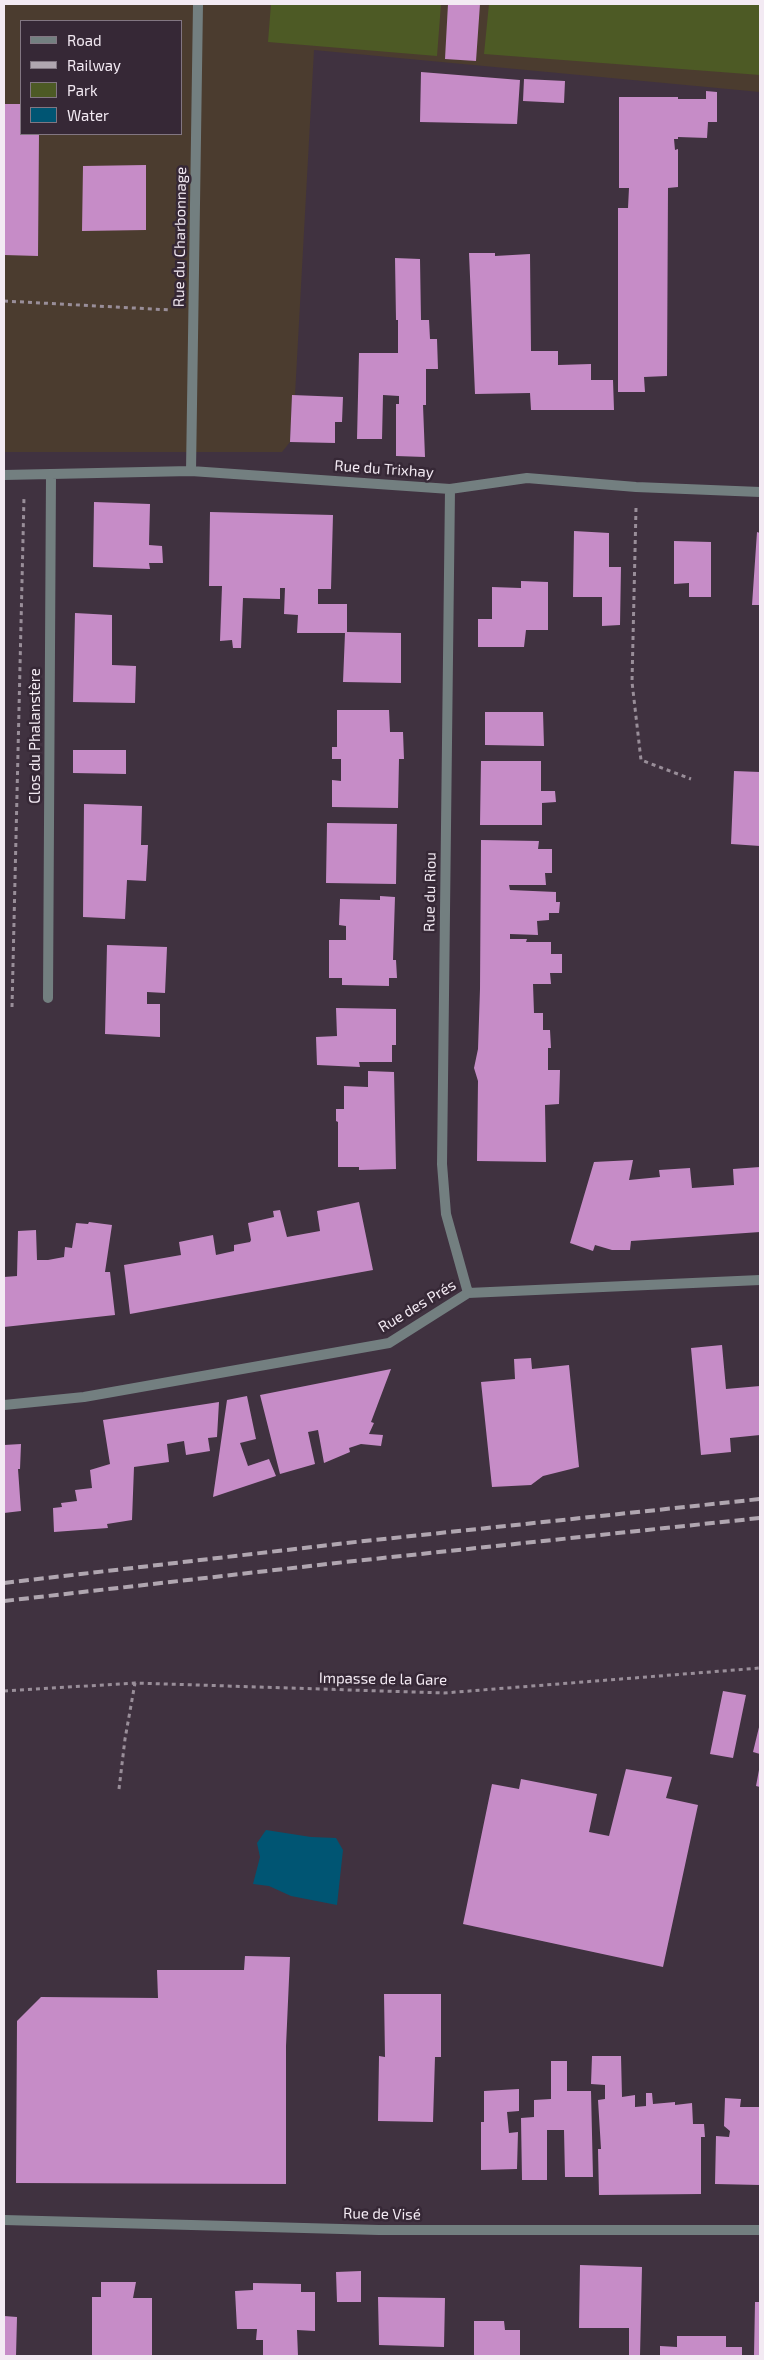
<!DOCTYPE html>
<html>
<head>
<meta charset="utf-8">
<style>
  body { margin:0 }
  #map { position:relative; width:764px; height:2360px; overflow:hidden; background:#403240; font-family:"Exo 2",sans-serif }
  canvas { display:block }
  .frame { position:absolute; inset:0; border:5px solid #f3eaf3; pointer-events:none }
  .legend { position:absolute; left:20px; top:20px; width:162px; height:115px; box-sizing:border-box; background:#362836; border:1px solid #827682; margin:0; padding:6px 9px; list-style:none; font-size:15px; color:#f3eaf3 }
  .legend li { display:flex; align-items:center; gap:10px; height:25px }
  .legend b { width:25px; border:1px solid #827682 }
</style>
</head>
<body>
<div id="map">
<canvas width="764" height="2360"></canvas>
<div class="frame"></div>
<ul class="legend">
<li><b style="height:6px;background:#737f80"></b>Road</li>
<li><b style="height:6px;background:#b0a6b0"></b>Railway</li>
<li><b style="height:14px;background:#4d5a25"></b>Park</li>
<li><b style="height:14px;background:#005573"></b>Water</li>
</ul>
</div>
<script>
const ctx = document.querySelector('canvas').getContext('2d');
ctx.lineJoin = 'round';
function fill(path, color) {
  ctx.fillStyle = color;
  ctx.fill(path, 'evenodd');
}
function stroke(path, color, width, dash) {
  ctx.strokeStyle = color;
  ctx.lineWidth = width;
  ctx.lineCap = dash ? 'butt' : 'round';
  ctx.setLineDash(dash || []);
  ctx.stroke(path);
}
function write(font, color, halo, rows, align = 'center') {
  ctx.font = font + ' "Exo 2",sans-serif';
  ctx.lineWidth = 5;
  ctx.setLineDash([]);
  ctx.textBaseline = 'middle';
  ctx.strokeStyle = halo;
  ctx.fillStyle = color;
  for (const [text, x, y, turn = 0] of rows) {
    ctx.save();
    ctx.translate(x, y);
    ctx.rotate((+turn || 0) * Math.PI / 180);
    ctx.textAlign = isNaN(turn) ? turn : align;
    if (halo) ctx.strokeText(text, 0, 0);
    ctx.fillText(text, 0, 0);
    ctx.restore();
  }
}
fill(new Path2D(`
  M 4,4 L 760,4 L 760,92 L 314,50 L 295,395 L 292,396 L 290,442 L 282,452 L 4,452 ZM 21,21 L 181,21 L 181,134 L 21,134 Z`), '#4b3c2f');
fill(new Path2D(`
  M 271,4 L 441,4 L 437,56 L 268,42 Z
  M 489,4 L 760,4 L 760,75 L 484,54 Z`), '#4d5a25');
fill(new Path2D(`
  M 266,1830 L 311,1837 L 336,1838 L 343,1850 L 337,1905 L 291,1896 L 269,1886 L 253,1884 L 260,1857 L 257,1843 Z`), '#005573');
fill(new Path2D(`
  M 448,4 L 480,4 L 476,61 L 445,59 Z
  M 421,72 L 520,80 L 517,124 L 420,122 Z
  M 524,79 L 565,81 L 564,103 L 523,101 Z
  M 706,91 L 717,92 L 717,122 L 708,122 L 707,138 L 678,137 L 678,139 L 674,139 L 675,150 L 678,149 L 678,187 L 668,188 L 667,376 L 644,377 L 645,392 L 618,392 L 618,208 L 628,208 L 629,188 L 619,188 L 619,97 L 678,97 L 678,99 L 706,99 Z
  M 4,104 L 21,104 L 21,134 L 39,134 L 38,256 L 4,255 Z
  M 146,165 L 146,230 L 82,231 L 83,166 Z
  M 469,253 L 495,253 L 495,256 L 530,254 L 531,351 L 558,351 L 558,365 L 591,364 L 591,380 L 613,380 L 614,410 L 531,410 L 530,393 L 475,394 Z
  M 395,258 L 420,259 L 421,320 L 429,320 L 430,339 L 437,339 L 438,369 L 426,369 L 426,405 L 423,405 L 425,457 L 396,456 L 396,404 L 399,404 L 399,396 L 383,395 L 382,439 L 357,439 L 359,353 L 398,353 L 398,320 L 396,320 Z
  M 292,395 L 343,397 L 342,422 L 335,422 L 335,443 L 290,442 Z
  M 94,502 L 150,504 L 149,545 L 162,546 L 163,563 L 149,563 L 150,569 L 93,567 Z
  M 210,512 L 333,515 L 331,589 L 318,589 L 318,604 L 347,604 L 347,632 L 401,633 L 401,683 L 343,682 L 345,633 L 297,633 L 298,615 L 284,614 L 285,588 L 280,588 L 280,599 L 243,598 L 241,648 L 233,648 L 232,640 L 220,641 L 222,586 L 209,586 Z
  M 574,531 L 609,533 L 609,567 L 621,567 L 620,625 L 602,626 L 602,597 L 573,597 Z
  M 757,532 L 760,533 L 760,605 L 752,605 Z
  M 674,541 L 711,542 L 711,597 L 689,597 L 689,583 L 674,584 Z
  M 521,581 L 548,582 L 548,630 L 526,630 L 524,647 L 478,647 L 478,619 L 492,619 L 492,587 L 521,588 Z
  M 75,613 L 112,615 L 112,665 L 136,666 L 135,703 L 73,702 Z
  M 337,710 L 389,710 L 390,732 L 403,732 L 404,759 L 399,759 L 398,808 L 332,807 L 332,780 L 341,781 L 341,759 L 332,759 L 332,747 L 337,747 Z
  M 485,712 L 543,712 L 544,746 L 485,745 Z
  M 73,750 L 126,750 L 126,774 L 73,773 Z
  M 481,761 L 541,761 L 541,791 L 555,791 L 556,802 L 542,803 L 542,825 L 480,825 Z
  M 734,771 L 760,772 L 760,846 L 731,844 Z
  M 84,804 L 142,806 L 141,845 L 148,845 L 146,881 L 127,880 L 125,919 L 83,917 Z
  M 327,823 L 397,824 L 396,884 L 326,883 Z
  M 481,840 L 539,841 L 538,849 L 552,849 L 552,873 L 545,873 L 546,885 L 509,885 L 510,890 L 556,892 L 556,902 L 560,902 L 559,913 L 549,913 L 549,920 L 537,921 L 538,935 L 510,934 L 510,939 L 527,939 L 526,942 L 551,942 L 551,954 L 562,954 L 562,973 L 550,973 L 551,984 L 533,984 L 534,1013 L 543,1013 L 543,1030 L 550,1030 L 551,1048 L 548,1048 L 548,1070 L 560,1070 L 559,1104 L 545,1105 L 546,1162 L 477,1161 L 478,1081 L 474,1068 L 478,1049 L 480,989 Z
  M 380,896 L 395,897 L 393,960 L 396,960 L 397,978 L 389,978 L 389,986 L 342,985 L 342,978 L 329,978 L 329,940 L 346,940 L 346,926 L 339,925 L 340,899 L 380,900 Z
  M 107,945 L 167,947 L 165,993 L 147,992 L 147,1004 L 160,1004 L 160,1037 L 105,1034 Z
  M 336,1008 L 396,1009 L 396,1045 L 392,1045 L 392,1062 L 359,1062 L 360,1067 L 317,1065 L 316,1037 L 337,1036 Z
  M 368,1071 L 394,1072 L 396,1169 L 359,1170 L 359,1167 L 338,1167 L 338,1122 L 336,1121 L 336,1109 L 344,1109 L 344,1086 L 368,1087 Z
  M 633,1160 L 629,1180 L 660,1177 L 659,1170 L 690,1168 L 692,1188 L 734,1185 L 733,1169 L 760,1167 L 760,1232 L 631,1241 L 630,1250 L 612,1250 L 595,1245 L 593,1251 L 570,1243 L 594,1162 Z
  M 359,1202 L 373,1270 L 130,1314 L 124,1265 L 181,1255 L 179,1242 L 213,1235 L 216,1255 L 234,1251 L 234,1245 L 250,1242 L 251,1240 L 248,1223 L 274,1217 L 273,1211 L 280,1210 L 287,1237 L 320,1231 L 317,1211 Z
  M 89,1222 L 112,1225 L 105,1272 L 110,1272 L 115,1315 L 4,1327 L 4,1277 L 17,1276 L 18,1231 L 36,1230 L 37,1260 L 48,1260 L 64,1257 L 65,1247 L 72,1248 L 76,1223 L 88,1224 Z
  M 722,1345 L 726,1389 L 760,1386 L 760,1435 L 730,1438 L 731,1452 L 701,1455 L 691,1348 Z
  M 531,1358 L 532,1369 L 569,1365 L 579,1467 L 543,1476 L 531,1485 L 492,1487 L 481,1382 L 515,1379 L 514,1359 Z
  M 391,1369 L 371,1422 L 374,1423 L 369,1434 L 383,1435 L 381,1446 L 361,1444 L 349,1448 L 350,1452 L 324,1463 L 318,1430 L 308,1432 L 315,1464 L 280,1474 L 260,1395 Z
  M 247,1396 L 256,1439 L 240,1443 L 248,1466 L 269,1459 L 276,1476 L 213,1497 L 227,1400 Z
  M 219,1402 L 217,1437 L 208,1438 L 210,1451 L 186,1455 L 184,1441 L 167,1444 L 169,1462 L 134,1467 L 132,1520 L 107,1524 L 108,1528 L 54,1532 L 53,1508 L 62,1507 L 61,1503 L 77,1501 L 75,1490 L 92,1488 L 90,1470 L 110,1464 L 103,1420 Z
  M 21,1444 L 20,1469 L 18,1469 L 21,1511 L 4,1513 L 4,1445 Z
  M 723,1691 L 746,1695 L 733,1758 L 710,1754 Z
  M 760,1723 L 760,1754 L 753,1752 Z
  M 626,1769 L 672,1777 L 666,1798 L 698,1805 L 663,1967 L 463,1924 L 492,1784 L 519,1789 L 521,1779 L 597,1794 L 589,1832 L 609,1836 Z
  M 759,1770 L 760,1770 L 760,1787 L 756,1786 Z
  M 245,1956 L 290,1957 L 286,2046 L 286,2184 L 16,2183 L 17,2021 L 41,1997 L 158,1998 L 157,1970 L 244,1970 Z
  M 384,1994 L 441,1994 L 441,2057 L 435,2057 L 433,2122 L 378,2121 L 379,2056 L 385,2057 Z
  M 592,2056 L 621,2056 L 622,2097 L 635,2095 L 635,2107 L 646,2106 L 646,2093 L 652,2093 L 653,2104 L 675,2102 L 675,2105 L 692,2103 L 693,2124 L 704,2124 L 705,2137 L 701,2137 L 701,2194 L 599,2195 L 598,2149 L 601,2149 L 598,2100 L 605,2099 L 605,2085 L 591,2084 Z
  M 551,2061 L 567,2061 L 567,2091 L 591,2091 L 593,2177 L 565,2177 L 564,2130 L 547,2130 L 547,2180 L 522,2180 L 521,2118 L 534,2117 L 534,2100 L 551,2099 Z
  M 519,2089 L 519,2111 L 507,2112 L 509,2133 L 518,2132 L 517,2169 L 481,2170 L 481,2122 L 484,2122 L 484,2091 Z
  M 725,2098 L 741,2099 L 740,2107 L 760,2107 L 760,2185 L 715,2184 L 716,2136 L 729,2137 L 730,2131 L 724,2126 Z
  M 580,2265 L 642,2267 L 640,2356 L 629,2356 L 629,2328 L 579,2328 Z
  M 361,2271 L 361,2302 L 337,2302 L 336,2272 Z
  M 101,2282 L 136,2282 L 133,2298 L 152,2298 L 152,2356 L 92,2356 L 92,2297 L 101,2297 Z
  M 253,2283 L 301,2284 L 301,2292 L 315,2292 L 315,2331 L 297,2330 L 298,2356 L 263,2356 L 263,2340 L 256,2340 L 257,2329 L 237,2329 L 235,2291 L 253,2290 Z
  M 378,2297 L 445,2298 L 444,2347 L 379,2345 Z
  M 755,2302 L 760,2302 L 760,2356 L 754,2356 Z
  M 4,2316 L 17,2317 L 16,2356 L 4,2356 Z
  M 474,2321 L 504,2321 L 505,2330 L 520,2330 L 520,2356 L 474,2356 Z
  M 677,2336 L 726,2336 L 726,2347 L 742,2347 L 742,2356 L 660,2356 L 660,2346 L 677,2347 Z`), '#c68cc7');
stroke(new Path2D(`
  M 4,301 L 171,310
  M 636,508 L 632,682 L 641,760 L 691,779
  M 12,1007 L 24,497
  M 4,1691 L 135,1683 L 444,1693 L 760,1668
  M 119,1789 L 125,1739 L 135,1683`), '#998e99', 3, [4, 4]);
stroke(new Path2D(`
  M 191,471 L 198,4
  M 4,475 L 191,471 L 450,489 L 527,478 L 636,487 L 760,492
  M 450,489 L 442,1164 L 446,1214 L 468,1293
  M 48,998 L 51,474
  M 4,1405 L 84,1397 L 389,1343 L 468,1293 L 760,1280`), '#737f80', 10);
stroke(new Path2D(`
  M 4,2220 L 379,2230 L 760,2230`), '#737f80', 10);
stroke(new Path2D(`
  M 4,1583 L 346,1543 L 760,1499
  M 4,1601 L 345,1562 L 760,1518`), '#b0a6b0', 4, [10, 5]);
write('15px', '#f3eaf3', '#362836', [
  ["Rue du Charbonnage",180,237,-89],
  ["Rue du Trixhay",384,469,4],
  ["Clos du Phalanstère",35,736,-90],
  ["Rue du Riou",430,892,-89],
  ["Rue des Prés",417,1306,-31],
  ["Impasse de la Gare",383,1679,1],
  ["Rue de Visé",382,2214,1]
]);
</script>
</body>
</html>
